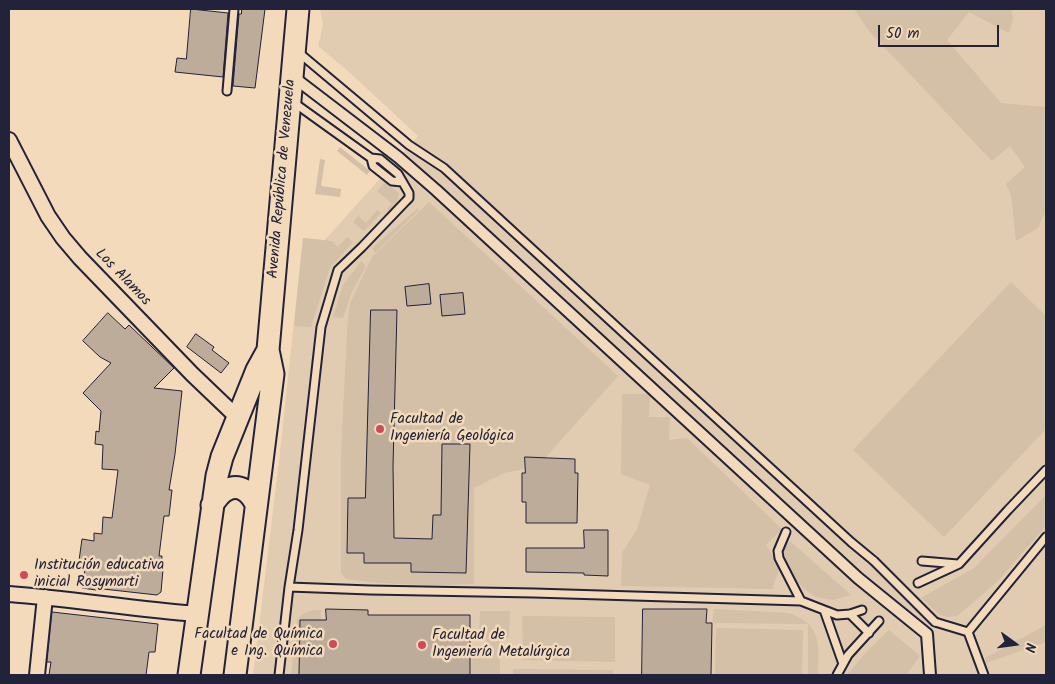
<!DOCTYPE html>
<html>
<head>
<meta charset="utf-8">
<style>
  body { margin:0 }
  #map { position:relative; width:1055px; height:684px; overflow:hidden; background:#f2daba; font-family:Kalam,sans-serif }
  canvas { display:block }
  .frame { position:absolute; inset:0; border:10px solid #22223b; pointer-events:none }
  .north { position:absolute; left:990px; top:619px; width:50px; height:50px; -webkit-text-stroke:4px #f2daba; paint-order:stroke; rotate:104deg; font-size:14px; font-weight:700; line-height:20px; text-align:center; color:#22223b }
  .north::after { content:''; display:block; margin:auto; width:18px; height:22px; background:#22223b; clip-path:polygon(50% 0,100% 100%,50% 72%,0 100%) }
  .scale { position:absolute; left:878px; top:25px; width:121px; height:22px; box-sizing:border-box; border:2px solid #22223b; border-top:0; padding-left:6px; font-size:15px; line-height:18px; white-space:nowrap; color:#22223b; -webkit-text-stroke:4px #f2daba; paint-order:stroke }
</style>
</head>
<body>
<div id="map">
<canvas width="1055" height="684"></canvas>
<div class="frame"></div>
<div class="north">N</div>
<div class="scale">50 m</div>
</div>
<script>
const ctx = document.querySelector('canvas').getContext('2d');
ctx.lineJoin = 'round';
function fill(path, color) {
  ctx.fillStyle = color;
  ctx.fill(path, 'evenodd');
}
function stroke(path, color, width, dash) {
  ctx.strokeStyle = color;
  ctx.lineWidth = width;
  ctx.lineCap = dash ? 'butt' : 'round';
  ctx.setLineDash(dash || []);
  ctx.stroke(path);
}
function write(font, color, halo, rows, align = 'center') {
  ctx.font = font + ' Kalam,sans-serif';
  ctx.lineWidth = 5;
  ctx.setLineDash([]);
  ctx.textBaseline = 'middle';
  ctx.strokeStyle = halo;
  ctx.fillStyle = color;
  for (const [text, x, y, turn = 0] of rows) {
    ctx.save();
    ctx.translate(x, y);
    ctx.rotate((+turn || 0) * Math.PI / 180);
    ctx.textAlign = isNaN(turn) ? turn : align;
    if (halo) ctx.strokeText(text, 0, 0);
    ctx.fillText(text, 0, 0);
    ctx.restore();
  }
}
fill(new Path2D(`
  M 320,9 L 1046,9 L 1046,675 L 253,675 L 279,461 L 303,238 L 325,240 L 418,136 L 349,72 L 318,46 L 323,25 Z`), '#e2ccb1');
fill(new Path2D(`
  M 854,9 L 1011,9 L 1013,19 L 1009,33 L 969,12 L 947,40 L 1001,103 L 1046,107 L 1046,210 L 1038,228 L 1016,241 L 1011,195 L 1006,184 L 1025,167 L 1010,146 L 992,161 L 869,31 Z
  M 340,147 L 370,171 L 367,175 L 337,151 Z
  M 320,159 L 325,160 L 321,186 L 341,189 L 340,197 L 315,194 Z
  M 385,182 L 399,193 L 397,203 L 390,212 L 387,209 L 392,204 L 377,191 Z
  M 429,202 L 618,376 L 538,466 L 504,473 L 474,488 L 474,584 C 432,586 388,585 346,579 L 341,573 L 341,456 L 347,330 L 350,303 L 372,257 Z
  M 418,208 L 419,210 L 375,253 L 372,248 Z
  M 377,210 L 381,213 L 364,231 L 353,222 L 358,216 L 366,223 Z
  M 347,237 L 353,242 L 330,268 L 311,327 L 294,326 L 303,238 L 332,241 L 338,247 Z
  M 361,261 L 366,266 L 352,292 L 343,318 L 333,317 L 343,285 Z
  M 1011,282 L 1046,316 L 1046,429 L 944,537 L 853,450 Z
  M 622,394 L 650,394 L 649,417 L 670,417 L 669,440 L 687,438 L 782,529 L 766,545 L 780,567 L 772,589 L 621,586 L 622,553 L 637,529 L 650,485 L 621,474 Z
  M 1046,495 L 1046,526 L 998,581 L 957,616 L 948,617 L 940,615 L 921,598 L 974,568 Z
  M 790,541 L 851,595 L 833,600 L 816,597 L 804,589 L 792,576 L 788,563 L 783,554 L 784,548 Z
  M 714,609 L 789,613 C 822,625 819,645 818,675 L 808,675 L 808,624 L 712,623 Z
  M 321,610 L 321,620 L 300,620 L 299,675 L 291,675 L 297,620 C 304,611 310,610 321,610 Z
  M 480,611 L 510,611 L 509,638 L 479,638 Z
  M 522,616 L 615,617 L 615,662 L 523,660 Z
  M 1046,625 L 1046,642 L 986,663 L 985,658 Z
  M 716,628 L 803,630 L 802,675 L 715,674 Z
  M 889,630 L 920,656 L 906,675 L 847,675 L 867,651 Z
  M 486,639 L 500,639 L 500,675 L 471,675 L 471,645 L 486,646 Z
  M 513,669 L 613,670 L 613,675 L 513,675 Z`), '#d4bfa7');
const building = new Path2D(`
  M 191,9 L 228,13 L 223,77 L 175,72 L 177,58 L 186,59 Z
  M 242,9 L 265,9 L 255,88 L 233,86 L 239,14 L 241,14 Z
  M 429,284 L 431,304 L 407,306 L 405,287 Z
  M 463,293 L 465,314 L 442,316 L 440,295 Z
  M 371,310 L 397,310 L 393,466 L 394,538 L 432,539 L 433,515 L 441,515 L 442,444 L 470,444 L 466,573 L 411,572 L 411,563 L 364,563 L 364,553 L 347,553 L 348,498 L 365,498 Z
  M 108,313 L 125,329 L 129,325 L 174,368 L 154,388 L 182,391 L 175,454 L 169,490 L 172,490 L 169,516 L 164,516 L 159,556 L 162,556 L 161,569 L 163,569 L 161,592 L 157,595 L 103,589 L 103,591 L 82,588 L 85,569 L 78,568 L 82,539 L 94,541 L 94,533 L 102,534 L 103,517 L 112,518 L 118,470 L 102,469 L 103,445 L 95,444 L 96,431 L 99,432 L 101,411 L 83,393 L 111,363 L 100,357 L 83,341 Z
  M 196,334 L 214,347 L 212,350 L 229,363 L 221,373 L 187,347 Z
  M 525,457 L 575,459 L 575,473 L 578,473 L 577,523 L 526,523 L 526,502 L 522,502 L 522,473 L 525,473 Z
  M 584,530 L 608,530 L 608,576 L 584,575 L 584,573 L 526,572 L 526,548 L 584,548 Z
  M 326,609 L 368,610 L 368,615 L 470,615 L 470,675 L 299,675 L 300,620 L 326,620 Z
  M 643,609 L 707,609 L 706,623 L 712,623 L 711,675 L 642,675 Z
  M 52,612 L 158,624 L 155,652 L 149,652 L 146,675 L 49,675 L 51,662 L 47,662 Z`);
fill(building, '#beac9b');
stroke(building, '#22223b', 1);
const service = new Path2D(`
  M 298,52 L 409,145 L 444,168 L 851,542 L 874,561
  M 227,91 L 234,9
  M 371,158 L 373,166 L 392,181 L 402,182
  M 786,532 L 778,551 L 779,558 L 801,601
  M 922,561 L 958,564
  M 918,583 L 959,564 L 1008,510 L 1046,470
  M 289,587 L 370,590 L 534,593 L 801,601 L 837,615 L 850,614 L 862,610
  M 824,610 L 843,664
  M 850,614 L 869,633
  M 935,622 L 968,632
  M 279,675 L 289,587 L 298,530 L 321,327 L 338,270 L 362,247 L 406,201 L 409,198 L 409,193 L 398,174 L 380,159 L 371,158 L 293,102
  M 837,675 L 848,655 L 879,621
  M 984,675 L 968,632 L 1046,537`);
const pedestrian = new Path2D(`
  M 292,76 L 398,157 L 436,190 L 858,578 L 927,634 L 930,675`);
const minor = new Path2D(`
  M 9,140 L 48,216 L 63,238 L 80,258 L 192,374 L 238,418
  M 9,594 C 72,599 134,609 197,614
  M 37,675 L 45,597`);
const primary = new Path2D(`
  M 212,505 C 216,499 220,493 226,490 C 240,483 250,492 256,504
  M 189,675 L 217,476 L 222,457 L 257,370 L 268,350
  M 235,675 L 273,374 L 268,350 L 298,9`);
stroke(service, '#22223b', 11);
stroke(pedestrian, '#22223b', 14);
stroke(minor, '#22223b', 18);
stroke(primary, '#22223b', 25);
stroke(service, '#f2daba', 7);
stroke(pedestrian, '#f2daba', 10);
stroke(minor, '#f2daba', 14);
stroke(primary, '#f2daba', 21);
const serviceBridge = new Path2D(`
  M 874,561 L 935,622`);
stroke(serviceBridge, '#22223b', 11, []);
stroke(serviceBridge, '#f2daba', 7);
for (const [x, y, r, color] of [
  [380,429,5,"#d1495b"],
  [24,575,5,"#d1495b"],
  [333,644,5,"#d1495b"],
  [422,645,5,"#d1495b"]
]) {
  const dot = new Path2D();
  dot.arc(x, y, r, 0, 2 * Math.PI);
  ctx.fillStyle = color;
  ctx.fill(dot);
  stroke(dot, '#f2daba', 2);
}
write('15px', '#22223b', '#f2daba', [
  ["Avenida República de Venezuela",283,179,-85],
  ["Los Alamos",122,278,46]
]);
write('15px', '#22223b', '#f2daba', [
  ["Facultad de",390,420],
  ["Ingeniería Geológica",390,437],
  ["Institución educativa",34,566],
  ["inicial Rosymarti",34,583],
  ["Facultad de Química",323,635,"right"],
  ["e Ing. Química",323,652,"right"],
  ["Facultad de",432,636],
  ["Ingeniería Metalúrgica",432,653]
], 'left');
</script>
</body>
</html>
